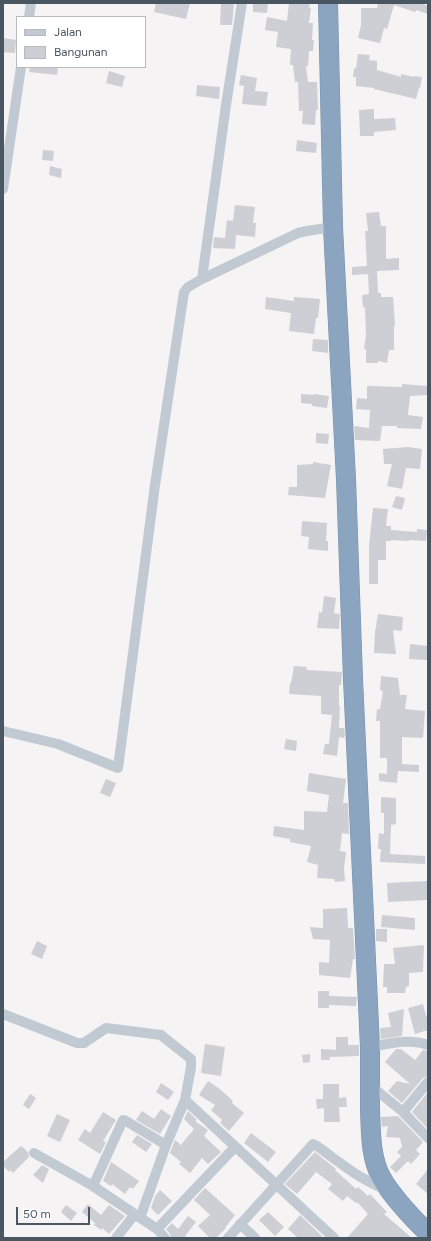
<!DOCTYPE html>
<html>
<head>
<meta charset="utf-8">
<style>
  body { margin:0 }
  #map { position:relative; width:431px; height:1241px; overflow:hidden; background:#f5f3f3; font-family:Figtree,sans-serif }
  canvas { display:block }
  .frame { position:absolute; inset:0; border:4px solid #4a5661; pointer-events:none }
  .legend { position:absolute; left:16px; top:16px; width:130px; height:52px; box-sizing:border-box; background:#fff; border:1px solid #b7bbc0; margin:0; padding:5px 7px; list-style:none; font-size:12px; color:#4a5661 }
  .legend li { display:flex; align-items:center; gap:8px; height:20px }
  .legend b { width:20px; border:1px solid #b7bbc0 }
  .scale { position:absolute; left:16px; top:1207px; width:74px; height:18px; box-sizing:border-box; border:2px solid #4a5661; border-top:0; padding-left:5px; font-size:12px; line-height:14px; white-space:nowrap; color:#4a5661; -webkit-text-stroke:3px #fff; paint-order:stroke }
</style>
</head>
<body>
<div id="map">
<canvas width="431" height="1241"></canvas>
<div class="frame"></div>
<ul class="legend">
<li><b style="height:5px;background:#c1cad2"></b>Jalan</li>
<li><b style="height:11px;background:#cdcfd5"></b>Bangunan</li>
</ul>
<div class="scale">50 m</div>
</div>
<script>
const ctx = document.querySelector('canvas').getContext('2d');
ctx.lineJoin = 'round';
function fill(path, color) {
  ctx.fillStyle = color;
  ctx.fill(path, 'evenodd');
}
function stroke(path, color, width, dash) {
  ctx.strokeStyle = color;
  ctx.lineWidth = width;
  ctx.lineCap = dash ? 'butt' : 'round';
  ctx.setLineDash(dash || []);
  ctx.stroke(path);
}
fill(new Path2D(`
  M 156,3 L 190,3 L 186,19 L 154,12 Z
  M 221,3 L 234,3 L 232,25 L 220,25 Z
  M 253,3 L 268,3 L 267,13 L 253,12 Z
  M 289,3 L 310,3 L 309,8 L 311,8 L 309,23 L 313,23 L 312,40 L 314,40 L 313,51 L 309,51 L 308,66 L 306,66 L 308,82 L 317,82 L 318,110 L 316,110 L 315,125 L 302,124 L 303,111 L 299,111 L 298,82 L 295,82 L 293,65 L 290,65 L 291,49 L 276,47 L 278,32 L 265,30 L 267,17 L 287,21 Z
  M 378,3 L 420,3 L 428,6 L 428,14 L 416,10 L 415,12 L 394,5 L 387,29 L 384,28 L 380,43 L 358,38 L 361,25 L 361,8 L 377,8 Z
  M 3,38 L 16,40 L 15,53 L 3,52 Z
  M 358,54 L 370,55 L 369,60 L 377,61 L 377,70 L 401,77 L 401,74 L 414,77 L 414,76 L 422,77 L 420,88 L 419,88 L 416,99 L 374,89 L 374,88 L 356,86 L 356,77 L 353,77 L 354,68 L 356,68 Z
  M 30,67 L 58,67 L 57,75 L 29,72 Z
  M 109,71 L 125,76 L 122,87 L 106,83 Z
  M 241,75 L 257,78 L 255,91 L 268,92 L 266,106 L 242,104 L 244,86 L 239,85 Z
  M 197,85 L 220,87 L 219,99 L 196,96 Z
  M 374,109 L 374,119 L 395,118 L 396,130 L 374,132 L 374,136 L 360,136 L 359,110 Z
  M 297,140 L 317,143 L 316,153 L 296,151 Z
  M 43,150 L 54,151 L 53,161 L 42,160 Z
  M 50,166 L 62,169 L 61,178 L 49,175 Z
  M 235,205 L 255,207 L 253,223 L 256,223 L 255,237 L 236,235 L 235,249 L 213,248 L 214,237 L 225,238 L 227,220 L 233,221 Z
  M 379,212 L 381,226 L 386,226 L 386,259 L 399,258 L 399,270 L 377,271 L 378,293 L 381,293 L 381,297 L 393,297 L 395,325 L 394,326 L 394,350 L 389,350 L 387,363 L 378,361 L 378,363 L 366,363 L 366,349 L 364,349 L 366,335 L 365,307 L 363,308 L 362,295 L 369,294 L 368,274 L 352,275 L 352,267 L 367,266 L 365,231 L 368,231 L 366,213 Z
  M 266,297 L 294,301 L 294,297 L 320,299 L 318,318 L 316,318 L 314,334 L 289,331 L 291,313 L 265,309 Z
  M 313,339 L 328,340 L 328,353 L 312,351 Z
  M 402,384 L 428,386 L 428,395 L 410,396 L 408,415 L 423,417 L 421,429 L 397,428 L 397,426 L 382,426 L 380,441 L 355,440 L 354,426 L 369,428 L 370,410 L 356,409 L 357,398 L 367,399 L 367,386 L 402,387 Z
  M 301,394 L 314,395 L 314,394 L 329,396 L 327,408 L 312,406 L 312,404 L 301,403 Z
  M 316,433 L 329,434 L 328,444 L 316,443 Z
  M 408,447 L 422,449 L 420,469 L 406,468 L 402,489 L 387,486 L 392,464 L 384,464 L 383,449 Z
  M 313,462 L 331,465 L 325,498 L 288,495 L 289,487 L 297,487 L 297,465 L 313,464 Z
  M 396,496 L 405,498 L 402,510 L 392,507 Z
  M 373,508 L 388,509 L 386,526 L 391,526 L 391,530 L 417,532 L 417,529 L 427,530 L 426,541 L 409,540 L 409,541 L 391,540 L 391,541 L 386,541 L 386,560 L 378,560 L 378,584 L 369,584 L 369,545 Z
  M 302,521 L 327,523 L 326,541 L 328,541 L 328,551 L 308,549 L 309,537 L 301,536 Z
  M 324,596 L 336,598 L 334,613 L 340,614 L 339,629 L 317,628 L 319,612 L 322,613 Z
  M 378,614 L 403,617 L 402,631 L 393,630 L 396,654 L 374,653 L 375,632 Z
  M 410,644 L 428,646 L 427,660 L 409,659 Z
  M 294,666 L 307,667 L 306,670 L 342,672 L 341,685 L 339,685 L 339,706 L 340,706 L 339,728 L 344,728 L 345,734 L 344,738 L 339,737 L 337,756 L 323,754 L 325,744 L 329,744 L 332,715 L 321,714 L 321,696 L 289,694 L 290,683 L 291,683 Z
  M 381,676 L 398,678 L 400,695 L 407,695 L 405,709 L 425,711 L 423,738 L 402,737 L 402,764 L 419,765 L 419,772 L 398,771 L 397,783 L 379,781 L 379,773 L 387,774 L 387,758 L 380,758 L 380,721 L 376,721 L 377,709 L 380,709 L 383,691 L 380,690 Z
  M 286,739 L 297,741 L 296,751 L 284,749 Z
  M 309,773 L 346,779 L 343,803 L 348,803 L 349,834 L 342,833 L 340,851 L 346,852 L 344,868 L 345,881 L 335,882 L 334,879 L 317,878 L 318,865 L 307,862 L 311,846 L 290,842 L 290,839 L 273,836 L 274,826 L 304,830 L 304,811 L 327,812 L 329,795 L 307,791 Z
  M 106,779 L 116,783 L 110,797 L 100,793 Z
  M 381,797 L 396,798 L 396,824 L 391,825 L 390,854 L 425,856 L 425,864 L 380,862 L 381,849 L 378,849 L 379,833 L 384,834 L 384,813 L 381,813 Z
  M 427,881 L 428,900 L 388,902 L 387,883 Z
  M 347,908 L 348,928 L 353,928 L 355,959 L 353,959 L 350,978 L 319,975 L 319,962 L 329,963 L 330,940 L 313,939 L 310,927 L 323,928 L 323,909 Z
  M 382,915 L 415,918 L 415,930 L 381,927 Z
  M 376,929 L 387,929 L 387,942 L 376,941 Z
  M 37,941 L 47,946 L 42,959 L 31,954 Z
  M 424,945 L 423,972 L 409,973 L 409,986 L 406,987 L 405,993 L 387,993 L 387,987 L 383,987 L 384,964 L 395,964 L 393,948 Z
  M 318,991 L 329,991 L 329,996 L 357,997 L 356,1006 L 329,1005 L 329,1008 L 318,1008 Z
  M 423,1004 L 426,1016 L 428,1015 L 428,1030 L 415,1034 L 408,1008 Z
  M 404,1009 L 402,1036 L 381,1039 L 380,1028 L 391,1027 L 388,1013 Z
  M 336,1037 L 348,1037 L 348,1045 L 359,1045 L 359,1056 L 330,1057 L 330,1060 L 321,1060 L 321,1049 L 336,1050 Z
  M 205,1044 L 225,1047 L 221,1076 L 201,1073 Z
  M 396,1049 L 401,1049 L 415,1060 L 423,1050 L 428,1051 L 428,1076 L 423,1078 L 402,1103 L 388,1091 L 397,1081 L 410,1084 L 385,1062 Z
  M 310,1054 L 310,1062 L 303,1063 L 302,1055 Z
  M 208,1081 L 220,1089 L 233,1101 L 232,1103 L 244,1113 L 229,1131 L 220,1123 L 222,1120 L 211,1110 L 215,1105 L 199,1095 Z
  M 161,1083 L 174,1092 L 168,1100 L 156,1092 Z
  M 323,1084 L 339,1084 L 339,1098 L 346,1097 L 347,1107 L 339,1107 L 340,1122 L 324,1122 L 324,1108 L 317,1109 L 316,1099 L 323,1099 Z
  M 428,1092 L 428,1129 L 412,1112 Z
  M 30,1094 L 36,1098 L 29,1109 L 23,1105 Z
  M 161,1109 L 171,1116 L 160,1134 L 136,1120 L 142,1111 L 154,1119 Z
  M 188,1111 L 197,1120 L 195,1121 L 208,1130 L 204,1136 L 221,1152 L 208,1164 L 202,1158 L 190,1173 L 179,1164 L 181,1162 L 170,1153 L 175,1140 L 181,1145 L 194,1129 L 184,1119 Z
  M 103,1112 L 116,1120 L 103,1141 L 106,1142 L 100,1154 L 78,1140 L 85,1129 L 90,1133 Z
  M 57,1114 L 70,1120 L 60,1142 L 47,1136 Z
  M 398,1116 L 423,1142 L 416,1150 L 420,1154 L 411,1164 L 408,1161 L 396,1173 L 390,1167 L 401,1156 L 397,1152 L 402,1147 L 400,1138 L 386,1137 L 388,1126 L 382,1127 L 381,1117 Z
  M 251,1133 L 276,1152 L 268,1162 L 244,1143 Z
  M 137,1135 L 152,1144 L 146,1152 L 132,1142 Z
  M 21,1146 L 28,1152 L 29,1157 L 13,1173 L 10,1170 L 9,1172 L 3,1165 L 3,1162 Z
  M 315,1152 L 336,1169 L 335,1170 L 356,1189 L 358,1187 L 368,1196 L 370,1194 L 387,1212 L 384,1214 L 412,1238 L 347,1238 L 368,1214 L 357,1202 L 356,1203 L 347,1196 L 343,1201 L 328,1189 L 332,1184 L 316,1172 L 297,1194 L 285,1184 Z
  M 111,1162 L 139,1181 L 133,1189 L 130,1187 L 125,1194 L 112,1184 L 111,1186 L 103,1181 Z
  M 42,1165 L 49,1169 L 43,1183 L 33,1175 Z
  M 428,1169 L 428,1194 L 416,1184 Z
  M 205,1188 L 235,1215 L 225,1228 L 226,1228 L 216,1238 L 210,1238 L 198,1226 L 210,1215 L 194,1200 Z
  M 160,1190 L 172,1201 L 158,1215 L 151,1208 L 155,1196 Z
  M 88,1204 L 101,1215 L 109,1205 L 125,1216 L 109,1234 L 102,1228 L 101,1230 L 94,1225 L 95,1223 L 82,1212 Z
  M 66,1205 L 77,1213 L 71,1221 L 61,1212 Z
  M 268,1212 L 284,1227 L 275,1236 L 259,1220 Z
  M 300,1215 L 322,1236 L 320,1238 L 298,1238 L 288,1229 Z
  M 188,1216 L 196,1222 L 185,1236 L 188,1238 L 171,1238 L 170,1234 L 166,1229 L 172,1223 L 178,1229 Z`), '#cdcfd5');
const highway = new Path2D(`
  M 328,3 L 333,227 L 346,479 L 353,679 L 370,1047 C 370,1068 370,1088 370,1108 C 371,1131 370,1156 381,1177 C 390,1194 414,1220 428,1233`);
stroke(highway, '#7690ad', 20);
stroke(new Path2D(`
  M 29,17 L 31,3
  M 3,189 L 21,67
  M 202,279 L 226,105 L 242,3
  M 3,731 L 58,744 L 118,768 L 155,485 L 184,292 L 188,287 L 202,279 L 298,233 L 307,231 L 333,227
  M 3,1014 L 77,1043 L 84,1043 L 106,1028 L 161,1035 L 191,1059 L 191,1067 L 185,1100 L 166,1145 L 140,1218
  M 370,1047 C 389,1044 410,1038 428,1045
  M 370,1085 L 403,1112 L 428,1138
  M 185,1100 L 334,1238
  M 403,1112 L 428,1082
  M 34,1153 L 93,1186 L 157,1229 L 165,1238
  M 93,1186 L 123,1120 L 126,1121 L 166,1145
  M 240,1224 L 255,1238
  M 157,1229 L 235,1147
  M 116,1238 L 135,1214
  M 228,1238 L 313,1144 L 317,1146 C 340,1163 359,1179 387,1190`), '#c1cad2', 10);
stroke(highway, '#8ba5c1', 19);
</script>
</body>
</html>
